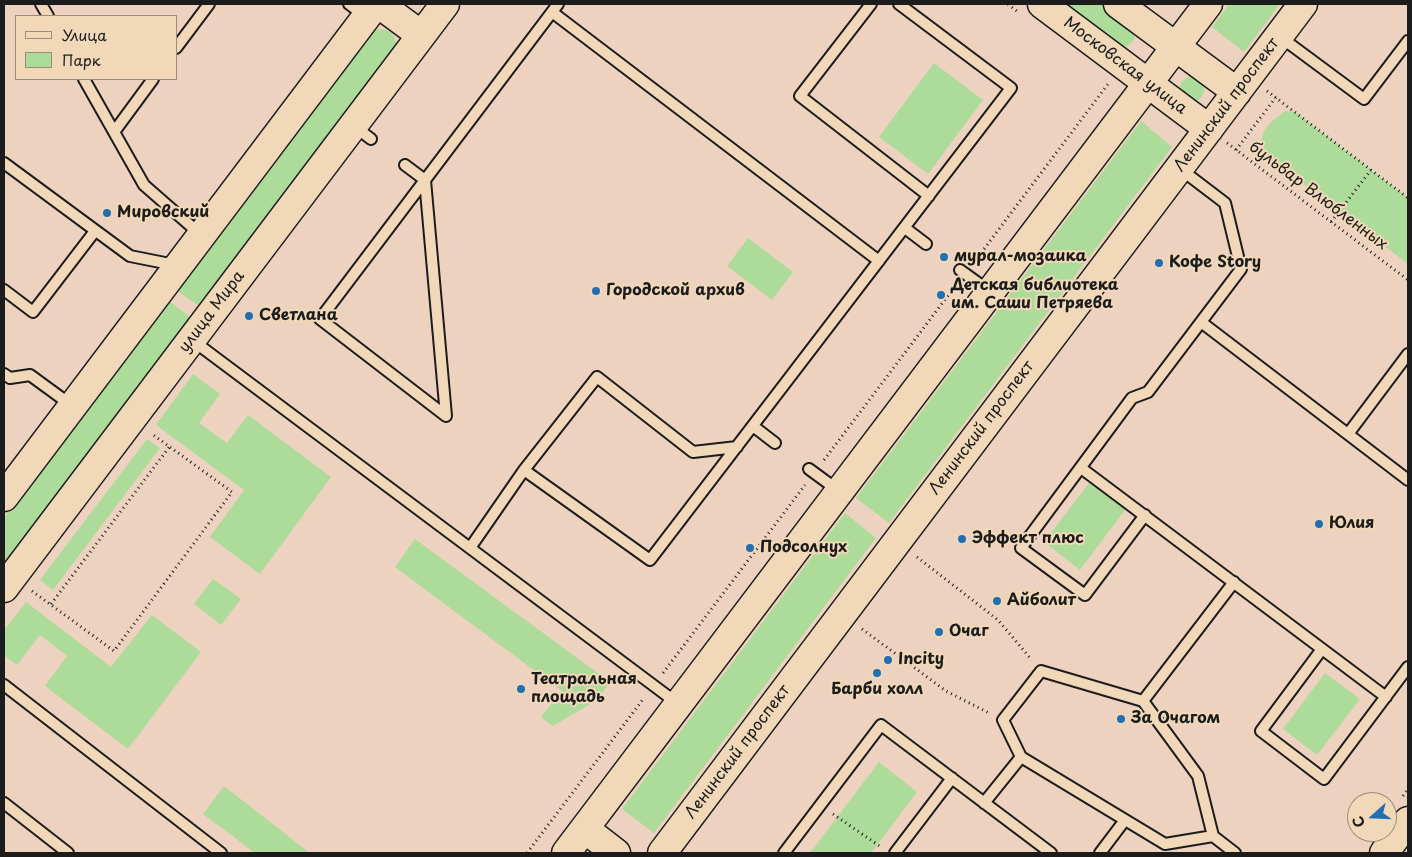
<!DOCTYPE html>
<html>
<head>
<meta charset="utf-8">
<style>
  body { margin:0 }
  #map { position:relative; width:1412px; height:857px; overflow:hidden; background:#eed2c0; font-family:"Playpen Sans",sans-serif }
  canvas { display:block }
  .frame { position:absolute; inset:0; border:5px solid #1c1c1c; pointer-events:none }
  .legend { position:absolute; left:15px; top:15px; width:162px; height:65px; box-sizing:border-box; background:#f0d8b8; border:1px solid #9b8d7a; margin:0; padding:6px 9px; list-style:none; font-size:15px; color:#1c1c1c }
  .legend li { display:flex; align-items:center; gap:10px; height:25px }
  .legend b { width:25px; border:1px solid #9b8d7a }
  .north { position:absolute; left:1347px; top:792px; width:50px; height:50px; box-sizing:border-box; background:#f0d8b8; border:1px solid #9b8d7a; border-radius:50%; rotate:250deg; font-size:14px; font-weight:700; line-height:20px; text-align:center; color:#1c1c1c }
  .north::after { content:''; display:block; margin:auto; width:18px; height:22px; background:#1f6fb2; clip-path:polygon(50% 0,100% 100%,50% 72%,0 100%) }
</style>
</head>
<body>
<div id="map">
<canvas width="1412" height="857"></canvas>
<div class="frame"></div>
<ul class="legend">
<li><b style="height:6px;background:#f0d8b8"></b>Улица</li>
<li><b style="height:14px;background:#addb9a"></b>Парк</li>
</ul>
<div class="north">С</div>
</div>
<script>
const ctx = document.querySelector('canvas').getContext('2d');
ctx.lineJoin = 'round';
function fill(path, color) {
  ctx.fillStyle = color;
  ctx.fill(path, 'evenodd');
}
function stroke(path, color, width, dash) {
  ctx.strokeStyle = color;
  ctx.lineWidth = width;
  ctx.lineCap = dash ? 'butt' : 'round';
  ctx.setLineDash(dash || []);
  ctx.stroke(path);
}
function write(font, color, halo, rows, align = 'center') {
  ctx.font = font + ' "Playpen Sans",sans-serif';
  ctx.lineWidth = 4;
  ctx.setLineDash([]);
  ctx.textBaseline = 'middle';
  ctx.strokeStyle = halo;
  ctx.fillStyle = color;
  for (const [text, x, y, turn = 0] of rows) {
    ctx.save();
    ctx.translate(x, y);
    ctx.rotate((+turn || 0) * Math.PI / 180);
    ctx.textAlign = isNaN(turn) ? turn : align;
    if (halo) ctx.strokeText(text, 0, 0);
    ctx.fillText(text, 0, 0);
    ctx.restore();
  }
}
fill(new Path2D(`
  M 1061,4 L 1101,4 L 1132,28 C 1138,37 1133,45 1123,47 Z
  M 1229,4 L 1280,4 L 1244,52 L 1212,27 Z
  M 377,29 C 389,29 395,33 397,45 L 202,308 L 176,290 L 371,32 Z
  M 934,63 L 983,100 L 928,174 L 879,137 Z
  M 1191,76 C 1207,78 1209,96 1195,102 L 1179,90 C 1180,82 1184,78 1191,76 Z
  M 1285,111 L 1295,112 L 1408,198 L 1408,264 L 1272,160 C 1251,139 1266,125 1285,111 Z
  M 1141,121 L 1172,147 L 889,523 L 856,498 Z
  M 748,238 L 793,272 L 772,300 L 727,266 Z
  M 168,300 L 194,320 L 4,570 L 4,517 Z
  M 193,374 L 220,394 L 199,423 L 227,443 L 248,415 L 331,477 L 260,574 L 210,537 L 244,490 L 156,425 Z
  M 147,439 L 160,448 L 53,590 L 40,580 Z
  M 1089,483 L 1125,510 L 1080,570 L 1044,542 Z
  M 845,513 L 876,538 L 654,833 L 622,809 Z
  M 415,539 L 610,682 L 597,700 L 553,726 L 541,717 L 562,691 L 395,567 Z
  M 213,579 L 241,599 L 221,625 L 194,604 Z
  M 26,602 L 111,667 L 152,615 L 201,652 L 128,749 L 45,686 L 67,656 L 40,635 L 17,665 L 4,655 L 4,630 Z
  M 1325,673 L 1360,699 L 1317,755 L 1283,729 Z
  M 879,762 L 917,792 L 871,853 L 810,853 Z
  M 224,786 L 310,853 L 255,853 L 203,814 Z`), '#addb9a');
const lane = new Path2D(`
  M 41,4 L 48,16
  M 349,4 L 365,16
  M 871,4 L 800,96 L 929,196
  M 552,12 L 879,261
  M 1279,36 L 1364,99 L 1408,41
  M 176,48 L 209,4
  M 84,79 L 144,185 L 200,234
  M 354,126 L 371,139
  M 114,132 L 153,79
  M 4,163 L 130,256 L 175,265
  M 405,165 L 425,180 L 446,416 L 320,319 L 558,4
  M 905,228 L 926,244
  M 960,270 L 989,291
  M 4,290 L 33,312 L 95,231
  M 1201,322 L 1408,480
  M 192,340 L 677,703
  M 4,374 L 10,378 L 30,375 L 71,405
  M 753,426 L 775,443
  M 1348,434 L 1408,354
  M 1081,468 L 1386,697
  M 809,469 L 839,491
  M 524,470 L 650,560 L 1011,88 L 899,4
  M 1145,515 L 1085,595 L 1021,548 L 1132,398 L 1148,392 L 1241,269 L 1225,203 L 1179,168
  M 470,548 L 524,470 L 597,377 L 693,452 L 737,447
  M 1322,649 L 1261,731 L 1324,779 L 1408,667
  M 4,685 L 221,853
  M 1143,701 L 1234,582
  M 4,803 L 68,853
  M 984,803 L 1021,757
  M 1213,836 L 1165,844 L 1021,757 L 1003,720 L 1041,671 L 1143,701 L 1198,776 L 1213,836 L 1235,853
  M 784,853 L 881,725 L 1051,853
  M 895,853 L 952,778
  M 1100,853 L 1125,820`);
const secondary = new Path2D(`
  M 379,4 L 421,35
  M 1042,4 L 1209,129
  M 1118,4 L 1237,92
  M 4,497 L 376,4
  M 4,588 L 445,4
  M 585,829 L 616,853
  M 566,853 L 1208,4
  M 662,853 L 1303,4
  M 1384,853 L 1408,821`);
stroke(lane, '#1c1c1c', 14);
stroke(secondary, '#1c1c1c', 31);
stroke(new Path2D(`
  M 1008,4 L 1018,12
  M 1267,91 L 1408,198
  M 1227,143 L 1408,280
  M 1236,150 L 1276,97
  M 1331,222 L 1371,170
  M 975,261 L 1108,84
  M 824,460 L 956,285
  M 917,557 L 998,620 L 1031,659
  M 32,591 L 114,651 L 232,492 L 152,434
  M 51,604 L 170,446
  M 862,629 L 946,691 L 989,713
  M 663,673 L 805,485
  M 1403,796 L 1408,789
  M 833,814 L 881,847
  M 527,853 L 644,698`), '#1c1c1c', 3, [1, 4]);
stroke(lane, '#f0d8b8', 10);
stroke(secondary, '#f0d8b8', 28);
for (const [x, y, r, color] of [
  [107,213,5,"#1f6fb2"],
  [944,257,5,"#1f6fb2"],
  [1159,263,5,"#1f6fb2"],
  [596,291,5,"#1f6fb2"],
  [941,295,5,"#1f6fb2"],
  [249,316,5,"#1f6fb2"],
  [1319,524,5,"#1f6fb2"],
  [962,539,5,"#1f6fb2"],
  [750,548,5,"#1f6fb2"],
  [997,601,5,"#1f6fb2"],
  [939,632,5,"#1f6fb2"],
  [888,660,5,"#1f6fb2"],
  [877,673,5,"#1f6fb2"],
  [521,689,5,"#1f6fb2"],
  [1121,719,5,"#1f6fb2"]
]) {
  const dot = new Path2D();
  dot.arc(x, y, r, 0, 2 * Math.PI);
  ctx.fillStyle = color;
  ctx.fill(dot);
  stroke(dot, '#f0d8b8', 2);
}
write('16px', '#1c1c1c', '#f0d8b8', [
  ["Московская улица",1125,66,37],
  ["Ленинский проспект",1227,105,-53],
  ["бульвар Влюбленных",1318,196,37],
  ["улица Мира",212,312,-53],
  ["Ленинский проспект",982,428,-53],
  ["Ленинский проспект",738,752,-53]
]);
write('bold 16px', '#1c1c1c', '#f0d8b8', [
  ["Мировский",117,213],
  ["мурал-мозаика",954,257],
  ["Кофе Story",1169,263],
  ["Детская библиотека",951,286],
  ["им. Саши Петряева",951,304],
  ["Городской архив",606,291],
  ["Светлана",259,316],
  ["Юлия",1329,524],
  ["Эффект плюс",972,539],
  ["Подсолнух",760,548],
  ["Айболит",1007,601],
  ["Очаг",949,632],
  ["Incity",898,660],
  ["Театральная",531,680],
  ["площадь",531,698],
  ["Барби холл",877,690,"center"],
  ["За Очагом",1131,719]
], 'left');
</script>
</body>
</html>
